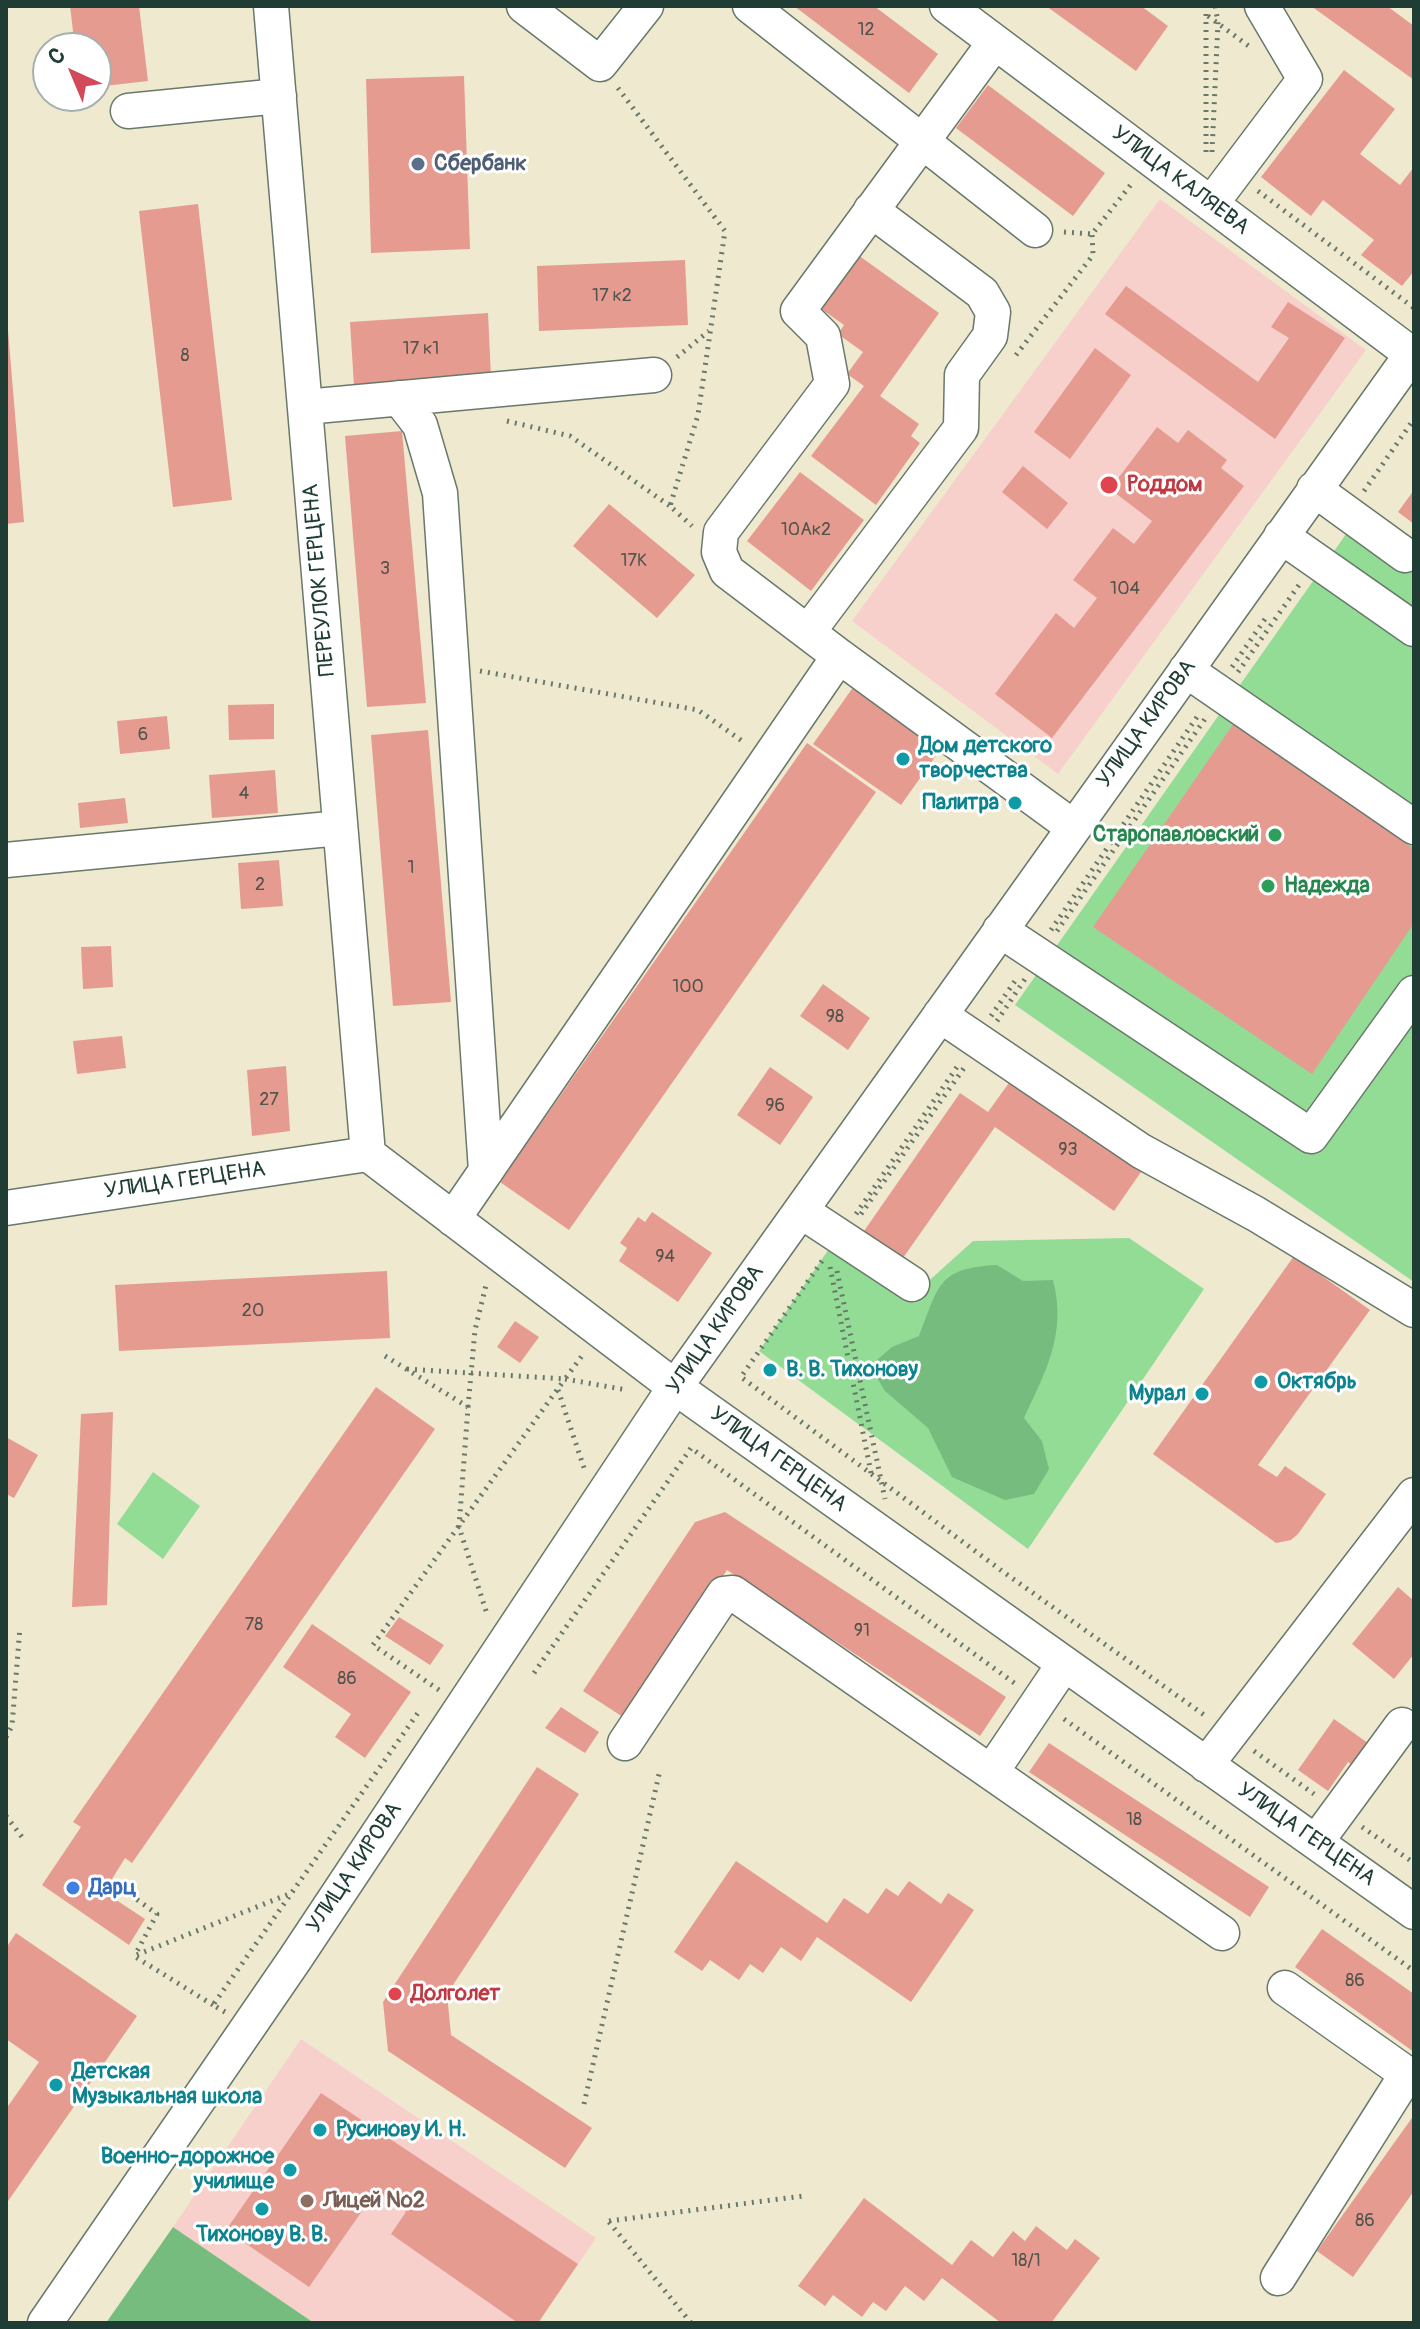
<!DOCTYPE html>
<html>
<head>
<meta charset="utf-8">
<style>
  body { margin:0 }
  #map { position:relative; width:1420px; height:2329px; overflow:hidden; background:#efe9d0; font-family:Pangolin,sans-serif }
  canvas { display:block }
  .frame { position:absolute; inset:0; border:8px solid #1f3d34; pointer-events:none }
  .north { position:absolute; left:32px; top:32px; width:80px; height:80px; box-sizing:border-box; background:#fff; border:2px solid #a5b1ae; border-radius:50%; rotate:316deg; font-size:22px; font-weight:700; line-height:32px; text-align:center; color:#1f3d34 }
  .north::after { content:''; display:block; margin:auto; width:28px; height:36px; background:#d1495b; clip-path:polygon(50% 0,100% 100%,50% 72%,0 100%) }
</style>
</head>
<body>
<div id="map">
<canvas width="1420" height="2329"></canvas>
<div class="frame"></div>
<div class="north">С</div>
</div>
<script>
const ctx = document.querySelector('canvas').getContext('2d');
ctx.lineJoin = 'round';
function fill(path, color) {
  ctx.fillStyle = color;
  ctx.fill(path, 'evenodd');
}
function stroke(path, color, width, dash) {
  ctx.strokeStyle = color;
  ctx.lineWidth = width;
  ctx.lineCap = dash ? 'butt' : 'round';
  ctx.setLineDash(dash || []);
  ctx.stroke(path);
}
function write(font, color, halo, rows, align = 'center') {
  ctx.font = font + ' Pangolin,sans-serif';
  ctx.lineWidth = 6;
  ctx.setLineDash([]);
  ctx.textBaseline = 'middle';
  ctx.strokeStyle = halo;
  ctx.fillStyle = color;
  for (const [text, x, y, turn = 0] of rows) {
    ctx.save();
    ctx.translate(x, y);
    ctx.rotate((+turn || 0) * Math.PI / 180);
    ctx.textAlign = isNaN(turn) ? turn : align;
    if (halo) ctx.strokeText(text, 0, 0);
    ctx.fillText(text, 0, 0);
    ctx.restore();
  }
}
fill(new Path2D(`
  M 1160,199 L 1366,350 L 1058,774 L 852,621 Z
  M 301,2039 L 596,2238 L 538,2323 L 314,2323 L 173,2227 Z`), '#f7d0cb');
fill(new Path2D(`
  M 1351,527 L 1414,572 L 1414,1282 L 1015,1005 Z
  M 1129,1238 L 1204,1289 L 1028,1549 L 759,1351 L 835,1240 L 912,1296 L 973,1241 Z
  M 153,1472 L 200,1506 L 163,1559 L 117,1524 Z`), '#93dc96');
fill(new Path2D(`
  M 997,1265 L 1023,1281 L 1053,1280 C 1067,1333 1046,1371 1024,1418 L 1042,1441 L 1049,1469 L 1034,1494 L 1005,1500 L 952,1477 L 928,1428 L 885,1391 L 870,1366 L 892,1347 L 919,1336 C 939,1286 937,1268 997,1265 Z
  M 173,2227 L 314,2323 L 106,2323 Z`), '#76bc7f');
fill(new Path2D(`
  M 70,6 L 139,6 L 148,81 L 96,87 L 96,48 L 75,48 Z
  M 794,6 L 874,6 L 938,54 L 909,93 Z
  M 1046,6 L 1141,6 L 1168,26 L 1136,71 Z
  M 1311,6 L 1387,6 L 1414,26 L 1414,80 Z
  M 1344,70 L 1395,109 L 1360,154 L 1400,185 L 1414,167 L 1414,271 L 1402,286 L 1361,255 L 1374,240 L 1323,200 L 1311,216 L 1261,177 Z
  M 464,76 L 470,249 L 371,253 L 366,79 Z
  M 988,85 L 1105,173 L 1073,216 L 956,128 Z
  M 198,204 L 232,500 L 173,507 L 139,211 Z
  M 858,255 L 939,313 L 880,396 L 919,424 L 911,436 L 920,443 L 876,505 L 811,456 L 864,386 L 847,374 L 863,352 L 838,334 L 844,325 L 820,308 Z
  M 685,260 L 688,325 L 539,331 L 537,266 Z
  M 1126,286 L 1258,382 L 1289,338 L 1271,327 L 1288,302 L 1345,338 L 1275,439 L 1105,314 Z
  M 6,306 L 24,522 L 6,524 Z
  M 488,313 L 491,377 L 354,386 L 350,322 Z
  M 1095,348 L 1131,375 L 1070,459 L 1034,432 Z
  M 1157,427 L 1178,443 L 1188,430 L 1227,460 L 1221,468 L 1244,486 L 1052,738 L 995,694 L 1056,613 L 1074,628 L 1097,598 L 1073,580 L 1113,528 L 1134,544 L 1152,521 L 1110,489 Z
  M 402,431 L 426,703 L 367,707 L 345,436 Z
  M 1023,466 L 1068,503 L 1047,529 L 1002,492 Z
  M 800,472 L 864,520 L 811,591 L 747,541 Z
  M 1414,490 L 1414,524 L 1398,512 Z
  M 609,504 L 695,575 L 657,618 L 573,546 Z
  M 854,686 L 942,747 L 901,805 L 813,744 Z
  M 274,704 L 274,739 L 229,740 L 228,705 Z
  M 167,716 L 170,749 L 120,754 L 117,721 Z
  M 1234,723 L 1414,849 L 1414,923 L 1312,1074 L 1093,927 Z
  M 428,730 L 451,1002 L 393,1006 L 371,735 Z
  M 807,743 L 876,792 L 569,1230 L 500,1182 Z
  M 275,770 L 278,813 L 212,818 L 209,775 Z
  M 125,798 L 128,823 L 80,828 L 78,803 Z
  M 279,860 L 283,906 L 241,909 L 238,863 Z
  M 111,946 L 113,987 L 83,989 L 81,947 Z
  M 823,984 L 870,1018 L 848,1050 L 800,1016 Z
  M 122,1036 L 126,1068 L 77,1074 L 73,1041 Z
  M 286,1066 L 290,1131 L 252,1136 L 247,1070 Z
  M 770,1067 L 813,1097 L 780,1145 L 737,1115 Z
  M 1011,1080 L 1141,1172 L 1114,1211 L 995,1127 L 903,1258 L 864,1231 L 960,1093 L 988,1112 Z
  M 652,1212 L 712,1253 L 678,1302 L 619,1261 L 627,1248 L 620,1243 L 638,1217 L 645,1222 Z
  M 1294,1256 L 1370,1310 L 1258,1465 L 1277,1477 L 1285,1466 L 1326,1494 L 1298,1534 L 1291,1540 L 1276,1543 L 1153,1454 Z
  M 387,1271 L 390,1338 L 119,1351 L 115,1285 Z
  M 515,1321 L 539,1337 L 520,1363 L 497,1347 Z
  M 376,1387 L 435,1429 L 132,1863 L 125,1858 L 104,1892 L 145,1919 L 129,1945 L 42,1885 L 81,1827 L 73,1822 Z
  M 113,1412 L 107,1605 L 72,1607 L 81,1414 Z
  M 6,1437 L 38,1455 L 14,1498 L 6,1494 Z
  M 725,1512 L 1006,1697 L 980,1736 L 727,1570 L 629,1721 L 583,1691 L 695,1522 Z
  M 1398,1587 L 1414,1601 L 1414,1654 L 1394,1679 L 1352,1644 Z
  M 399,1617 L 444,1645 L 430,1665 L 385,1636 Z
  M 312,1624 L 411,1692 L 365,1758 L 335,1737 L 351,1714 L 283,1667 Z
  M 561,1707 L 599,1732 L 585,1753 L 545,1728 Z
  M 1334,1719 L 1375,1748 L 1359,1770 L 1348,1762 L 1328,1791 L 1298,1770 Z
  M 1049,1743 L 1269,1887 L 1250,1917 L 1029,1772 Z
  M 537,1767 L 579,1794 L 447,1994 L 451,2035 L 592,2128 L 565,2168 L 388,2051 L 383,2002 Z
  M 736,1861 L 827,1923 L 844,1898 L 868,1914 L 886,1888 L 898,1896 L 909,1881 L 941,1904 L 948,1893 L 974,1910 L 911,2002 L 817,1937 L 801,1961 L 781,1947 L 763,1973 L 750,1964 L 739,1980 L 710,1960 L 702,1971 L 674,1952 Z
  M 1322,1929 L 1414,1994 L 1414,2052 L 1295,1967 Z
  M 16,1933 L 137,2016 L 6,2204 L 6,2109 L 39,2062 L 6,2039 L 6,1948 Z
  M 321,2093 L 578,2264 L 538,2323 L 518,2323 L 391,2234 L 406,2212 L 376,2191 L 309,2287 L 226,2230 Z
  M 1414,2115 L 1414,2191 L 1353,2277 L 1317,2251 Z
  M 864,2198 L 952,2265 L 971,2240 L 993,2257 L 1013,2231 L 1025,2241 L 1036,2226 L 1067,2250 L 1075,2239 L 1100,2258 L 1051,2323 L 1001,2323 L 942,2278 L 924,2301 L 905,2286 L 886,2311 L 873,2302 L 862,2317 L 833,2295 L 825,2306 L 798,2286 Z`), '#e69b91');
const minor = new Path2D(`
  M 271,6 L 368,1154
  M 524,6 L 600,64 L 646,6
  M 750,6 L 1035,230
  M 947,6 L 1414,356
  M 128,111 L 279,96
  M 1211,204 L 1305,79 L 1262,6
  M 399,398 L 420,425 L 440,493 L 486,1171
  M 305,407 L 654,375
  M 1314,489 L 1405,555
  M 1281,536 L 1414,629
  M 808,632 L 961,428 L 962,375 L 990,336 L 993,312 L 982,293 L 871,210
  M 839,656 L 727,571 L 719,552 L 721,532 L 832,384 L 823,336 L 798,311 L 995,42
  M 1186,670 L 1414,827
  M 6,860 L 340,828
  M 1000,930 L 1311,1136 L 1414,993
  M 940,1015 L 1141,1151 L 1256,1214 L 1414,1310
  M 6,1208 L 368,1154 L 675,1387 L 1414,1912
  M 801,1211 L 912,1284
  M 453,1219 L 839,656 L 1073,827
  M 625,1743 L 724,1594 L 733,1593 L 1222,1933
  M 1206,1765 L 1414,1495
  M 992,1771 L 1064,1664
  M 1316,1842 L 1402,1725
  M 1278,2278 L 1407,2074 L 1285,1988
  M 45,2323 L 295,1959 L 675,1387 L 1414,351`);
stroke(minor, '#68796b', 37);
stroke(new Path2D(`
  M 1206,6 L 1206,158
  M 1208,16 L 1250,47
  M 618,88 L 725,231 L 698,415 L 670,506 L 692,526
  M 1212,152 L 1218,22 L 1215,6
  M 1258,191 L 1414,308
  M 1064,232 L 1092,234 L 1133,182
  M 1016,355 L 1093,255 L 1092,234
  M 677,357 L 709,331
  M 507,421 L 570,436 L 670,506
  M 1364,491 L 1414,419
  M 1232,667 L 1265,619
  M 480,671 L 698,710 L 745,743
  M 1238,672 L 1299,585
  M 1051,930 L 1199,714
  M 1057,931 L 1205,719
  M 991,1016 L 1017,978
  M 997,1021 L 1025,979
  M 856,1214 L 959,1064
  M 861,1214 L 964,1068
  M 822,1261 L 741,1377 L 1002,1571 L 1207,1717
  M 830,1267 L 871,1473
  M 837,1271 L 885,1499
  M 385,1356 L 468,1407 L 459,1527 L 487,1614
  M 407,1369 L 565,1379 L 584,1353
  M 558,1390 L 584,1468
  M 468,1407 L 475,1330 L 487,1281
  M 534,1673 L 691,1448 L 1017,1685
  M 439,1690 L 373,1645 L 565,1379 L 627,1390
  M 1064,1719 L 1414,1971
  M 6,1737 L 12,1726 L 20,1627
  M 1254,1751 L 1314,1794
  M 6,1816 L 25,1841
  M 1362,1827 L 1414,1863
  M 111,1881 L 157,1914 L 135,1955
  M 213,2005 L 134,1956 L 289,1894
  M 225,2012 L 213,2005 L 420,1710
  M 584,2104 L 660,1770
  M 609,2221 L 803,2196
  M 609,2222 L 691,2323`), '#68796b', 5, [2, 6]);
stroke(minor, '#fff', 34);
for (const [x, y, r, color] of [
  [418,164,8,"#5c6f8a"],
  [1109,485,10,"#e0444e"],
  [903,759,8,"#0f9aa8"],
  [1015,803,8,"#0f9aa8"],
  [1275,835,8,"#2e9e5b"],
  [1268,886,8,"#2e9e5b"],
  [770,1370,8,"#0f9aa8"],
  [1261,1382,8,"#0f9aa8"],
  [1202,1394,8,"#0f9aa8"],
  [73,1888,8,"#3f7fe0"],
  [395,1994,8,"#e0444e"],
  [56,2085,8,"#0f9aa8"],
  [320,2130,8,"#0f9aa8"],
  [290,2170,8,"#0f9aa8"],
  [307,2201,8,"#8d6e63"],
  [262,2209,8,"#0f9aa8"]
]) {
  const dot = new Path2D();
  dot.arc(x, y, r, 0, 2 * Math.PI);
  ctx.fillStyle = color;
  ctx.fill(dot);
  stroke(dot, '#fff', 3);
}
write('18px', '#51544b', null, [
  ["12",866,30],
  ["17 к2",612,296],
  ["17 к1",421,349],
  ["8",185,356],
  ["10Ак2",806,530],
  ["17К",634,561],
  ["3",385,569],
  ["104",1125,589],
  ["6",143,735],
  ["4",244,794],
  ["1",411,868],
  ["2",260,885],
  ["100",688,987],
  ["98",835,1017],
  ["27",269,1100],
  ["96",775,1106],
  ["93",1068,1150],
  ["94",665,1257],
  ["20",253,1311],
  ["78",254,1625],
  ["91",862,1631],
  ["86",347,1679],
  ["18",1134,1820],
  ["86",1355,1981],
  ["86",1365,2221],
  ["18/1",1026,2261]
]);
write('bold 22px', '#4e5e75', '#fff', [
  ["Сбербанк",434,164]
], 'left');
write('22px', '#1f3d34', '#fff', [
  ["УЛИЦА КАЛЯЕВА",1180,181,37],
  ["ПЕРЕУЛОК ГЕРЦЕНА",320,580,-95],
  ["УЛИЦА КИРОВА",1147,724,-54],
  ["УЛИЦА ГЕРЦЕНА",185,1181,-8],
  ["УЛИЦА КИРОВА",716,1330,-55],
  ["УЛИЦА ГЕРЦЕНА",778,1460,36],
  ["УЛИЦА ГЕРЦЕНА",1306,1835,35],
  ["УЛИЦА КИРОВА",355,1868,-56]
]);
write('bold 22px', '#be3a42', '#fff', [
  ["Роддом",1127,485],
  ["Долголет",411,1994]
], 'left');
write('bold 22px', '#0d838f', '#fff', [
  ["Дом детского",919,746],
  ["творчества",919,771],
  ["Палитра",999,803,"right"],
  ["В. В. Тихонову",786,1370],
  ["Октябрь",1277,1382],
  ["Мурал",1186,1394,"right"],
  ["Детская",72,2072],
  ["Музыкальная школа",72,2097],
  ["Русинову И. Н.",336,2130],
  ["Военно-дорожное",274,2157,"right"],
  ["училище",274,2182,"right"],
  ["Тихонову В. В.",262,2235,"center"]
], 'left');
write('bold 22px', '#27864d', '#fff', [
  ["Старопавловский",1259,835],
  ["Надежда",1284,886,"left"]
], 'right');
write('bold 22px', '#366cbe', '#fff', [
  ["Дарц",89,1888]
], 'left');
write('bold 22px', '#785e54', '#fff', [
  ["Лицей №2",323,2201]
], 'left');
</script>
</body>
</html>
